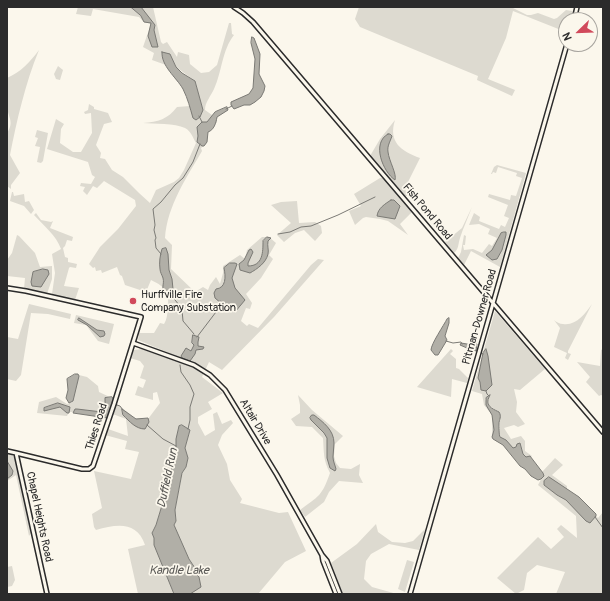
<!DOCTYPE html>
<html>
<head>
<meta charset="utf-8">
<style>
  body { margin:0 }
  #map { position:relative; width:610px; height:601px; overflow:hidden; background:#fbf7ec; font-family:Pangolin,sans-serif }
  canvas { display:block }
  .frame { position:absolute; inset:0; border:8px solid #2b2b2b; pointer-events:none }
  .north { position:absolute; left:558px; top:12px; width:40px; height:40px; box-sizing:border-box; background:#fbf7ec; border:1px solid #a8a59f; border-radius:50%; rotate:247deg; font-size:11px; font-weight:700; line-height:16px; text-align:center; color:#2b2b2b }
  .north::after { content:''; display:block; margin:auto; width:14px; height:18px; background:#d1495b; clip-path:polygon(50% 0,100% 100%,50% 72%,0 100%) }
</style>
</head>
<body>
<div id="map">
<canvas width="610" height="601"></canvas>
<div class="frame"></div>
<div class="north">N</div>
</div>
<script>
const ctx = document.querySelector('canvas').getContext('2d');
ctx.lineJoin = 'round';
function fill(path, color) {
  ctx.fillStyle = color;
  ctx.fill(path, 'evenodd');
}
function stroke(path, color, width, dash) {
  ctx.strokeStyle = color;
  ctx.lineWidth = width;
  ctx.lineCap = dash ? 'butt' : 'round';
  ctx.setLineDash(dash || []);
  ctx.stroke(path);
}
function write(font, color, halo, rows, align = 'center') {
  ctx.font = font + ' Pangolin,sans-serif';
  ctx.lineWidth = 3.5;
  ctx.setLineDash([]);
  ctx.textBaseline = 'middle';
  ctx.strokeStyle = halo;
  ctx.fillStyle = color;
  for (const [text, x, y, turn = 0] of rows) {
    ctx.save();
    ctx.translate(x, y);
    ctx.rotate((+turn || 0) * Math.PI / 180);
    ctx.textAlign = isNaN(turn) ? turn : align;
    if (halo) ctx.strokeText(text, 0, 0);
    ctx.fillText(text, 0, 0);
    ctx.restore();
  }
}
fill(new Path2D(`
  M 78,7 L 153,7 L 161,42 L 163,44 L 167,42 L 177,57 L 178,52 L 189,55 L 190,64 L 201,73 L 209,72 L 217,65 L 229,23 L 231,23 L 232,34 L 234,35 C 222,50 222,72 214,89 C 211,96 205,102 205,110 L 212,115 L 226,107 L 228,110 L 217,117 L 217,122 L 208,132 L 206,144 L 201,148 L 202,151 C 187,177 167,206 165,238 L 172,245 L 171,269 L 195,292 L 203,287 L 208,290 L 210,285 L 216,277 L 220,284 L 223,273 L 223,266 L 240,255 L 245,259 L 247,250 L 262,237 L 269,237 L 276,243 L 269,255 L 273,259 L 261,278 L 246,294 L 252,303 L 250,309 L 246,308 L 241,321 L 247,326 L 249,324 L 258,328 L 311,265 L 318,259 L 324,260 L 274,317 L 222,370 L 209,362 L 202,377 L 223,393 L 208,402 L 212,409 L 198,417 L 198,423 L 205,436 L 215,430 L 213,414 L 217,412 L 222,424 L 231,420 L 233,423 L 222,435 L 218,445 L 227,464 L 230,480 L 242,499 L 240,503 L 279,513 L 288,512 L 306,551 L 285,562 L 258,594 L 189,594 L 200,587 L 199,578 L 193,571 L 195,567 C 185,555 182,540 174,527 L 176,521 L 175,510 L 182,474 L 186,467 L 188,458 L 185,448 L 190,430 L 182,425 L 178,429 L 177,447 L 170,452 L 169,455 L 172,468 L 170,479 L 156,525 L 152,532 L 154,536 L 154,543 L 174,594 L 138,594 L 128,549 L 145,545 C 137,521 117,524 96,530 L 94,527 L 92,514 L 102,508 L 94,471 L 131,479 L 139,452 L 125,449 L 127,441 L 105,435 L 108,429 L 128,436 L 126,419 L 110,413 L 108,417 L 73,412 L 69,412 L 67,416 L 37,413 L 39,402 L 56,397 L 67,404 L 72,402 L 79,375 L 87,377 L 98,386 L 99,392 L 114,399 L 117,404 L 135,418 L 148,419 L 160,403 L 157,392 L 153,393 L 153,400 L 135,395 L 138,386 L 143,388 L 146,380 L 140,378 L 144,366 L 140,361 L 130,358 L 134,350 L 142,349 L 166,358 L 181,358 L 138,340 L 139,333 L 154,333 L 160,323 L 164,324 C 167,319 167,315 168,309 C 169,291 167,288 151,280 L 146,292 L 125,285 L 122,276 L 120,275 L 117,267 L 102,273 L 101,270 L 96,271 L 95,267 L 93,268 L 89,264 L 100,247 L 118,229 L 136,206 L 135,200 L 104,181 L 97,188 L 93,186 L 87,195 L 83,191 L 85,187 L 80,186 L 81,183 L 91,184 L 95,177 L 92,175 L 88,162 L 47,149 L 56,119 L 64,124 L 61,129 L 60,143 L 73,152 L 81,152 L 92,133 L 91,113 L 85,114 L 84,112 L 88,110 L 89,104 L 94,107 L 94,109 L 108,113 L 112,122 L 104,124 L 96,145 L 101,153 L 100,158 L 105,159 L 112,170 L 123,177 L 139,193 L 150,203 L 156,190 L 174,182 L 179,178 L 184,170 L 196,143 C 193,138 191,131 185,128 C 175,123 154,124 143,123 C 158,122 168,119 177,107 L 190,106 L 203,110 L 195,81 L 176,67 L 170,54 L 163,58 L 166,65 L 152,60 L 154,53 L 143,47 L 151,24 L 144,22 L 139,17 L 93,9 L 91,16 L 76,14 Z
  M 359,7 L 511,7 L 527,15 L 531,15 L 538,13 L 554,19 L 557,18 L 566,10 L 572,11 L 573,14 L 571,20 L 566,20 L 566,32 L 513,11 L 506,38 L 488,79 L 515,90 L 512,96 L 477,80 L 478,76 L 360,27 L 355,19 Z
  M 39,50 C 25,84 17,120 10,155 L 20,173 L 11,185 L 11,189 L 7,186 L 7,133 C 14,123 9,118 7,108 C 5,99 7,87 7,78 C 21,72 30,62 39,50 Z
  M 58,66 L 63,70 L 60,80 L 56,79 L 54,74 Z
  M 395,120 C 388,142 401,151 420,158 L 405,188 L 407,196 L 405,196 L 370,156 L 380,139 Z
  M 37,130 L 48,133 L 43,161 L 41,163 L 37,162 L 40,147 L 35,146 L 38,138 L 35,137 Z
  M 497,165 L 526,173 L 500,267 L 471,251 L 464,265 L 458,258 L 461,252 L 464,235 L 466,236 L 465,245 L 463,245 L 464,250 L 473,249 L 482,253 L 489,244 L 492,246 L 497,238 L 488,234 L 490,229 L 479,224 L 469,225 L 474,213 L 480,217 L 479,221 L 499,229 L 501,225 L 505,227 L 509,218 L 504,216 L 508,205 L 488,197 L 489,194 L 510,200 L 511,195 L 516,196 L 522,178 L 516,176 L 517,173 L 498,167 L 496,173 L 493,172 L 492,174 L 491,174 L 494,167 Z
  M 380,178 L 384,178 L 402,199 L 412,212 L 400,224 L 408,235 L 388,221 L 380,219 L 366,217 L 363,218 L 355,225 L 349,211 L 361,206 L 354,194 Z
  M 12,192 L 13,192 L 14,196 L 24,194 L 25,202 L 29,201 L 34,210 L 31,214 L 24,206 L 10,201 Z
  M 297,201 L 299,223 L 315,222 L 321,226 L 322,233 L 315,241 L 304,230 L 295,233 L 284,242 L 277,235 L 291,223 L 271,205 L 281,202 Z
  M 472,207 C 468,218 463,228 460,238 C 458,244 459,249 454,253 L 445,242 L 462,228 Z
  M 36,213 L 41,220 L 51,222 L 53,221 L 50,228 L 73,237 L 72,241 L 67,240 L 65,246 L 63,248 L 65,257 L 68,258 L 68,262 L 77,264 L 76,268 L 70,267 L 69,268 L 64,286 L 79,288 L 75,300 L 52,294 L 55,273 L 52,254 L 61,249 C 56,235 44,226 34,215 Z
  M 17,235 L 19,236 L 35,253 L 40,267 L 52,266 L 52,279 L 47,294 L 24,289 L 25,278 L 7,276 L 7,260 L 12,253 Z
  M 29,304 L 71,314 L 70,319 L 48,314 L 31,313 L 21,375 L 16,381 L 7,379 L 7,337 L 18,339 Z
  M 592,304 L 568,351 L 568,353 L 571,354 L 568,360 L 565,358 L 567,353 L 554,347 L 560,328 L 554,320 C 556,322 560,324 563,324 C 576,326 585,314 592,304 Z
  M 495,311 L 545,369 L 520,390 L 514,389 L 517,402 L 516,412 L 525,424 L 518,427 L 514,425 L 504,428 L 511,439 L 521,436 L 525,441 L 525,451 L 532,456 L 529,459 L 523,457 L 520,445 L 513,449 L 500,438 L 500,414 L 489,405 L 489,396 L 485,399 L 495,417 L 497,442 L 492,437 L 492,415 L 484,405 L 482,394 L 472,391 Z
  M 76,315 L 114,324 L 109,344 L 98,341 L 86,325 L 74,323 Z
  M 451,349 L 453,351 L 450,354 L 456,359 L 456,368 L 459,369 L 468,378 L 467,383 L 452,379 L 451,397 L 417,387 Z
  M 603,349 L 603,396 L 601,395 L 599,396 L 586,382 L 590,377 L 577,362 L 600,366 L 601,350 Z
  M 298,395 L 312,410 L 343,436 L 335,444 L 334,456 L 336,463 L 340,468 L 351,469 L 360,464 L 359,475 L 363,483 L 339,481 L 329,492 L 324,502 L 305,517 L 300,510 C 319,496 322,496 330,473 C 323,460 324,452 323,438 L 312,427 L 296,426 L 291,419 L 300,413 L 300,405 Z
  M 7,453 L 12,455 L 15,458 L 31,533 L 29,536 L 16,475 L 7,481 Z
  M 555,458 L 563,465 L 552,475 L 567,486 L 567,491 L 580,499 L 598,518 L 603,512 L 603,594 L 556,594 L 565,572 L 537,565 L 527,573 L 524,590 L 516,594 L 497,578 L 538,537 L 551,549 L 564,537 L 557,529 L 561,525 L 577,538 L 576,516 L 538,485 L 544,474 L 542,472 Z
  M 376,524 L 378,532 L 392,542 L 405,543 L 413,541 L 425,529 L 419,550 L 389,544 L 371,554 L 366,561 L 364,579 L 372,587 L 397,594 L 343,594 L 331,563 L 357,544 Z
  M 407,560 L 414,562 L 405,592 L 398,589 Z
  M 12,566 L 15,580 L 12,586 L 7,587 L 7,567 Z`), '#dddad0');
const water = new Path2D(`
  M 131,7 L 141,7 L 155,25 L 154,30 L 158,47 L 152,47 L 148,36 L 151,23 L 144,22 L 141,16 Z
  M 252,37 L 254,38 L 260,54 L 259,74 L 265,86 L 264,91 L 261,97 L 255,102 L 250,105 L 244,105 L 234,109 L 231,105 L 231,102 L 249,94 L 253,88 L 255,59 L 251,43 Z
  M 162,52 L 170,54 L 176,67 L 182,73 L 195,81 L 203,110 L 200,117 L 196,120 L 193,118 C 190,108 188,99 183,89 C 176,77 161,66 162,52 Z
  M 227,107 L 228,110 L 217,117 C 216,123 214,130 208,132 L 207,142 L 204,146 L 202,146 L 197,142 L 198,136 L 197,127 L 202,122 L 207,122 L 215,112 Z
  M 388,134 L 390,134 L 392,136 C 390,142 387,146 388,152 C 389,161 397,174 395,180 C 383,172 371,143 388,134 Z
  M 391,200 L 394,200 L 400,206 L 395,219 L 377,216 C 378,208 385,204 391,200 Z
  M 504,232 L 506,232 L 506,235 L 502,250 L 497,259 L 492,260 L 486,255 L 492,250 L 501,233 Z
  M 267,237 L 271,238 L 268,241 C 267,246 269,250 268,254 C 266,263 257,269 250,273 L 240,270 L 239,264 L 244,260 L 249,250 L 251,249 L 253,252 L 248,263 L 248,266 C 263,266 263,252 263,241 Z
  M 166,248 L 168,254 L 169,270 L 172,279 L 173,289 L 168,295 C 159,289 165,285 163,278 C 162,275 160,272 160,269 C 159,263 160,255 162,249 Z
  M 230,263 L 235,263 L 237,264 L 232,278 L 235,288 L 245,300 L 235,312 L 229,310 L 215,298 L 214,293 L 216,289 C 226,288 226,277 224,268 Z
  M 43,269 L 48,270 L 49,274 L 41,287 L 32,286 L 31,282 L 33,272 Z
  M 79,318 L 97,330 L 104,331 L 105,334 L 104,336 L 100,337 L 87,325 L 78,320 Z
  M 449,318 L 449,323 L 445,336 L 447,340 L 438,355 L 435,355 L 431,350 C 431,344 444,325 447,319 Z
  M 193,335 L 199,337 L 198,342 L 198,346 L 204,347 L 203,349 L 196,350 L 195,354 L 190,361 L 182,358 L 181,356 L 186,348 L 191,351 L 194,345 L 192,343 Z
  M 475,342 L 477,344 L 476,351 L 469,349 L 467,350 L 467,348 L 460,345 L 461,343 L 473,345 Z
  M 486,349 L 488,356 L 492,385 L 486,391 L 481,390 L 480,382 L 478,378 L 483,353 Z
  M 75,374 L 78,374 L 79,376 L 73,401 L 69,403 L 66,398 L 68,390 L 67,379 Z
  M 490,395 C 489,397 488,399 488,401 C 487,407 495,410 499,412 C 502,417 499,419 499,424 C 499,426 499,436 500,437 L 506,440 L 513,448 L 516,447 L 517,444 L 520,443 L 523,454 L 526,457 L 530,456 L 543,473 L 544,476 L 541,479 L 538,480 L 531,476 L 525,469 L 520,466 L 503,445 L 493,439 L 492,437 L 494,430 L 492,415 L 486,405 L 486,398 Z
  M 112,397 L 114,400 L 107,418 L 73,413 L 75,409 L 77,409 L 102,412 L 105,406 L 105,398 Z
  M 58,403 L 70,407 L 69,413 L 67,413 L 60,407 L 44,411 L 44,408 Z
  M 122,409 L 136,419 L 148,418 L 149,422 L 145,429 C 136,429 130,422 123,415 Z
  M 312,415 L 314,415 C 323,422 334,430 334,443 C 334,448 333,452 333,457 C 333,461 335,465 336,469 L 335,471 L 330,468 L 327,458 L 327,438 L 324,433 L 311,420 L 310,418 Z
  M 182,425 L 190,430 L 185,448 L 188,458 L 186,467 L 182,473 L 175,510 L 176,521 L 174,525 L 189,559 L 195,568 L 193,571 L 199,577 L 201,587 L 190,594 L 174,594 L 154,545 L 154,538 L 152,533 L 156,525 L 170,479 L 172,466 L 169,455 L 170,452 L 176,447 L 176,439 L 179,426 Z
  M 7,461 L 13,471 L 12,475 L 7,479 Z
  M 549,477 L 579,497 L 596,514 L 596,516 L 590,523 L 586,521 L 566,500 L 557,495 L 544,485 L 544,481 Z`);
fill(water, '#b1afa7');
stroke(water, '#7b7a75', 1);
stroke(new Path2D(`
  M 226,109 L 232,106
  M 199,116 L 202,122
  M 278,234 L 290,232 L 301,227 L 311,226 L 338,215 L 375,197
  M 161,254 L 156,248 L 155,240 L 156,238 L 154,230 L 155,225 L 153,209 L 161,202 L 175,185 L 183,178 L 193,162 L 200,144
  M 170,294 L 180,306 L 182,310 L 183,321 L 194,334
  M 197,337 L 216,312 L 220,301
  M 446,341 L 453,343 L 461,342 L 462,344
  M 476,350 L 483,354
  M 180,365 L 181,372 L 190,385 L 194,394 L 190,407 L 190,420 L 188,429
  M 486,391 L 487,394 L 489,396
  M 114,404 L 120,406 L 123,410
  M 147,425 L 163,439 L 176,446
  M 595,517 L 603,528`), '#7b7a75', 1);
const tertiary = new Path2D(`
  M 234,7 L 243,13 L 253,22 L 603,432
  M 574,20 L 577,7
  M 7,288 L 26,291 L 141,317 L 114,404 L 93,466 L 89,469 L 82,469 L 16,453
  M 133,343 L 194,365 L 210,375 L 225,390 L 277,475 L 322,555 L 327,561 L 340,594
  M 7,451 L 16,453 L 47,594
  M 322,555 L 323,561 L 336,594
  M 410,594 L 567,44`);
stroke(tertiary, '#2b2b2b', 6);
stroke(tertiary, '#fbf7ec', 3);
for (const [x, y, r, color] of [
  [133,301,4,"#d1495b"]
]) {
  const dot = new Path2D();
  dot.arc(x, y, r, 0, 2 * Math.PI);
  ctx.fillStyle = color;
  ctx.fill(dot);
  stroke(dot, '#fbf7ec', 1.5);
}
write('11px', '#2b2b2b', '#fbf7ec', [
  ["Fish Pond Road",427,212,50],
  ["Pitman-Downer Road",480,317,-74],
  ["Altair Drive",255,422,59],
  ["Thies Road",97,427,-72],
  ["Chapel Heights Road",39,517,78]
]);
write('11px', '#2b2b2b', '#fbf7ec', [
  ["Hurffville Fire",141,295],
  ["Company Substation",141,308]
], 'left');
write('italic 12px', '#5a5956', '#fbf7ec', [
  ["Duffield Run",168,478,-78],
  ["Kandle Lake",179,571]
]);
</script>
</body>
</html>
